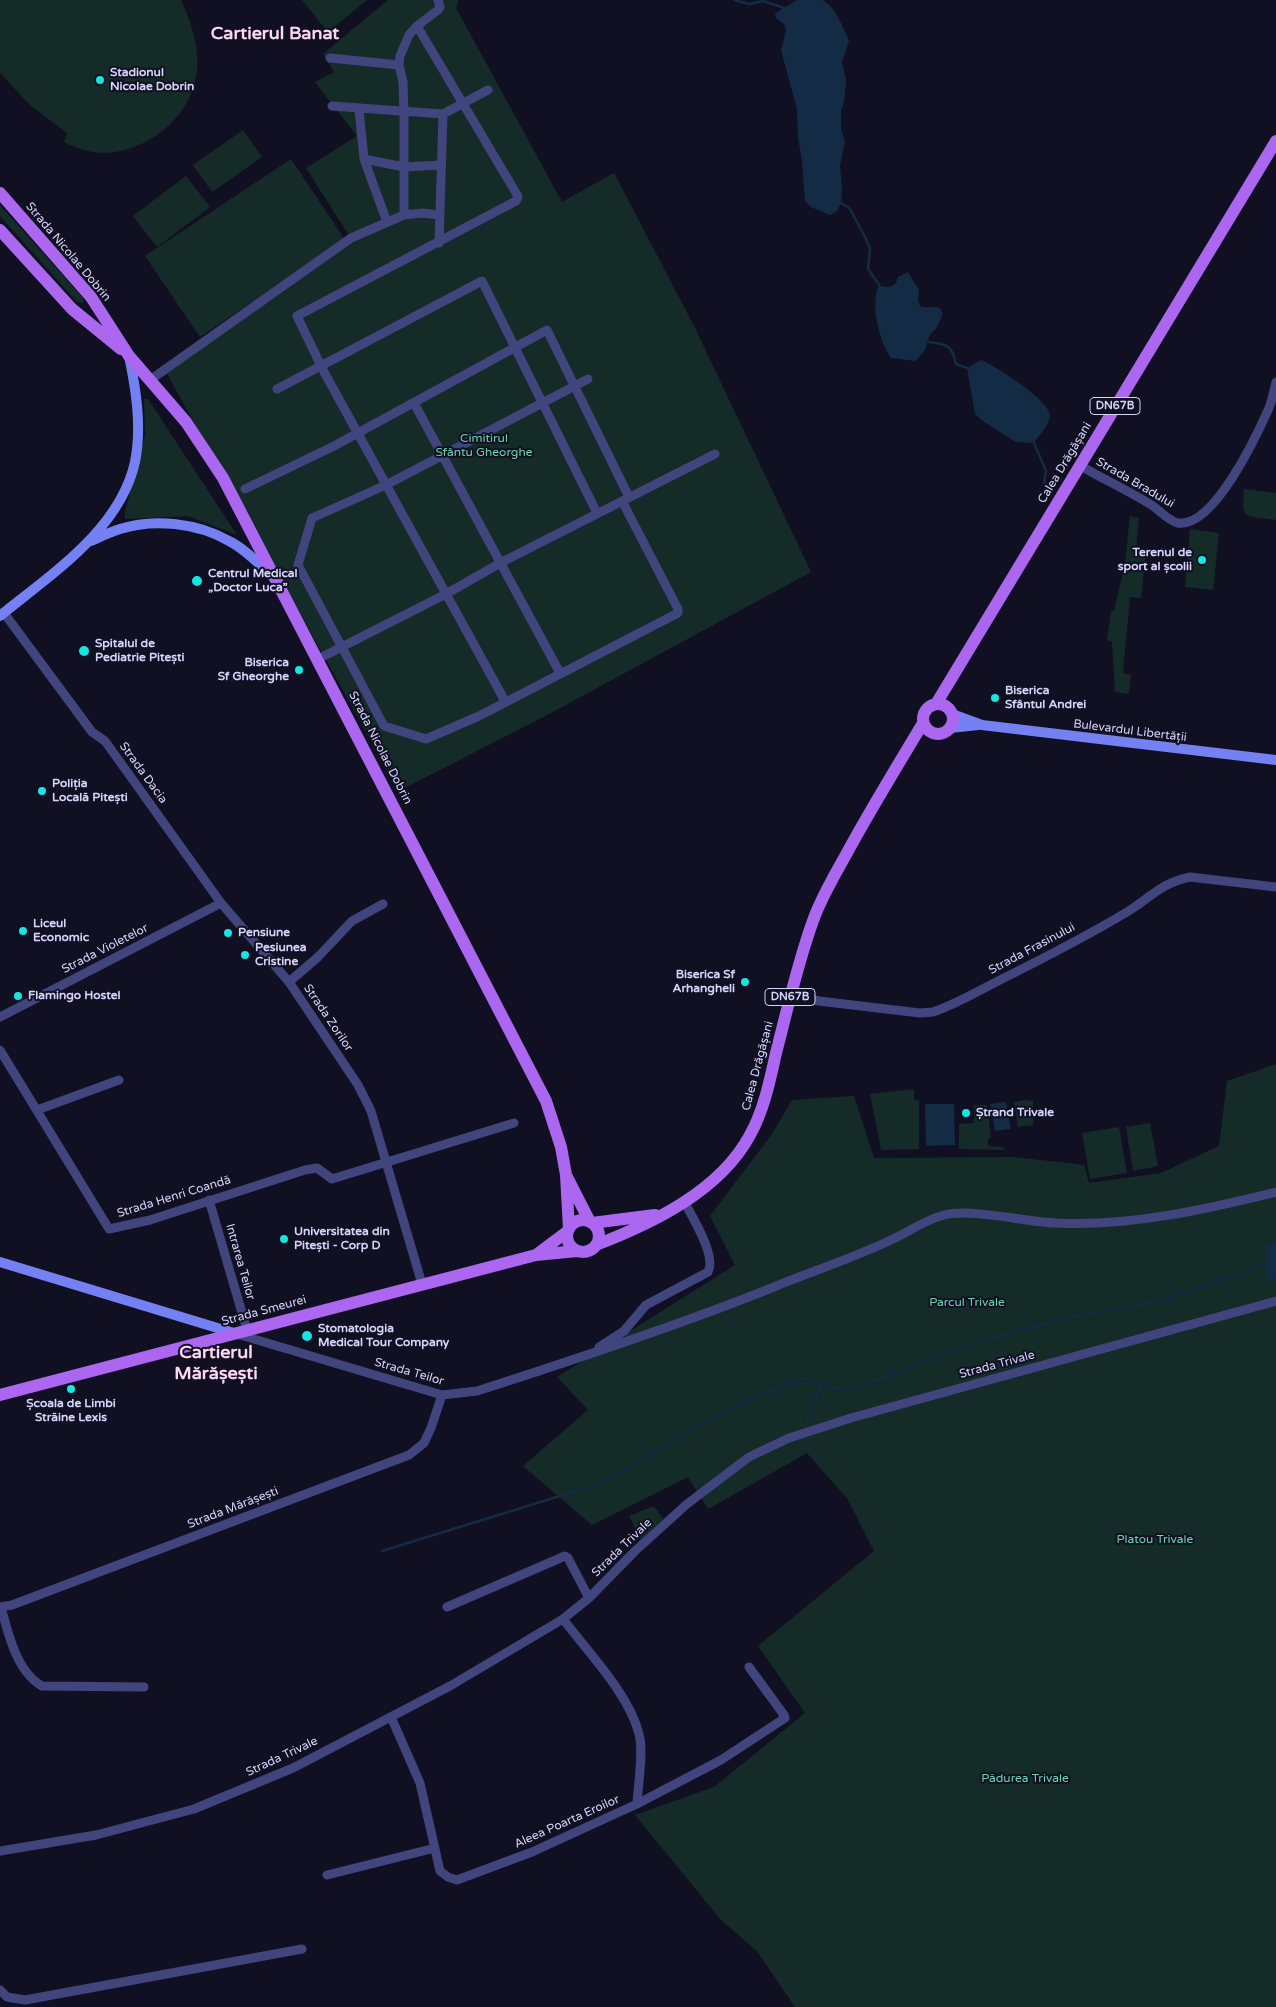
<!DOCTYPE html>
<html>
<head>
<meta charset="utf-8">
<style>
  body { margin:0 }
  canvas { display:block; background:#111022 }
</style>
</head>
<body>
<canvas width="1276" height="2007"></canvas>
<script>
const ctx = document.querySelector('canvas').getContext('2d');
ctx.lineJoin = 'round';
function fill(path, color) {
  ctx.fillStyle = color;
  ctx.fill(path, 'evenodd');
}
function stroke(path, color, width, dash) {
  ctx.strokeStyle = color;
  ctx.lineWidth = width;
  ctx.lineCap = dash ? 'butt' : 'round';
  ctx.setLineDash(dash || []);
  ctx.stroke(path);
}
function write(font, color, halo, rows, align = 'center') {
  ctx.font = font + ' "Varela Round",sans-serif';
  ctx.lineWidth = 4;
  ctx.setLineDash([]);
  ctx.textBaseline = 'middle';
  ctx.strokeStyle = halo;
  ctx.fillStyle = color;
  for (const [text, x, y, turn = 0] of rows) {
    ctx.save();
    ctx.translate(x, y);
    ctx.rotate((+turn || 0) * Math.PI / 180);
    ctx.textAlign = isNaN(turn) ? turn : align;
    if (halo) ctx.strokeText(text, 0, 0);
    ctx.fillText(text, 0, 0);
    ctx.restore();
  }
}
fill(new Path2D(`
  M 0,0 L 181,0 C 191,21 199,47 197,70 C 193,116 148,152 104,153 C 90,153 76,148 64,142 L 67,133 L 30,105 L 0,73 Z
  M 302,0 L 367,0 L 328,32 Z
  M 388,0 L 459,0 L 456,8 L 562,202 L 614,173 L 694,326 L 811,572 L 551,713 L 399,791 L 166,372 L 350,237 L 306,168 L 357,136 L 315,82 L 334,72 L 323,54 Z
  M 243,130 L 262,157 L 212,192 L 193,165 Z
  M 291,159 L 345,240 L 200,337 L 145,256 Z
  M 186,176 L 210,207 L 157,247 L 133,216 Z
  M 0,205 L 83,298 L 83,303 L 77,302 L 0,216 Z
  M 144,399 L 148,399 L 237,535 L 188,516 L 125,519 L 125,512 L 145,435 Z
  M 1244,489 L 1276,493 L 1276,520 L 1252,517 L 1246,514 L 1243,508 Z
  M 1130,516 L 1139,518 L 1136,548 L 1146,549 L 1141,598 L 1130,597 L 1123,673 L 1131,675 L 1129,694 L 1115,692 L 1112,642 L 1107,640 L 1111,611 L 1114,611 L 1125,564 Z
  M 1190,529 L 1219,533 L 1213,590 L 1185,587 Z
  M 1276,1064 L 1276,2007 L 795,2007 L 757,1951 L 721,1920 L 635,1815 L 714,1787 L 805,1713 L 758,1646 L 874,1551 L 847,1498 L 807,1453 L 708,1509 L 688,1477 L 592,1525 L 523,1466 L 588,1410 L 557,1377 L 735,1265 L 710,1216 L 772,1134 L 792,1100 L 854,1096 L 874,1158 L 1014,1157 L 1084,1165 L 1089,1183 L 1161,1173 L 1219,1146 L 1227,1081 Z
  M 914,1089 L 914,1100 L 919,1100 L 919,1149 L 881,1150 L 870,1094 Z
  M 1025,1100 L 1033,1101 L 1033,1125 L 1018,1127 L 1014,1102 Z
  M 974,1105 L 987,1105 L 991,1138 L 988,1139 L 988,1146 L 1002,1147 L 1006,1150 L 959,1149 L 959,1124 L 974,1123 Z
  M 1150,1123 L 1158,1166 L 1133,1171 L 1126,1127 Z
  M 1119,1127 L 1127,1173 L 1090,1179 L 1082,1133 Z
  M 654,1506 L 663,1519 L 641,1539 L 629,1516 Z`), '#142b28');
fill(new Path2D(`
  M 797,0 C 804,0 815,0 822,0 C 835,5 844,30 849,41 L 842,62 L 846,80 L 844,102 L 841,110 L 841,129 L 845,141 L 840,166 L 842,188 L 841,203 L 837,211 L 830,215 L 811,207 L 805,201 L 802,160 L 798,137 L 797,109 L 781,50 L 786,31 L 785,25 L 776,18 L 775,14 L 782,9 L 778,6 L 784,8 Z
  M 908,272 L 919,290 L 918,300 L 920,306 C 927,309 933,305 940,308 L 943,314 L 936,329 C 927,334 929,343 924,351 C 922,354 918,357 916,361 L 891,358 C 879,340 870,305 879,285 C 888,289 896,287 898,277 Z
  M 981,360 C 994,365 1051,401 1050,416 C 1049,425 1039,435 1034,443 L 1016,442 L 983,421 L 975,414 L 967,368 Z
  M 1006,1102 L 1011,1129 L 995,1131 L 990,1104 Z
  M 925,1104 L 954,1104 L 955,1145 L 926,1146 Z
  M 1276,1242 L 1276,1279 L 1268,1281 L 1266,1245 Z`), '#132b44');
stroke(new Path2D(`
  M 734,0 L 749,4 L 763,1 L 784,8
  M 841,203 L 850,209 L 864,235 L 870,248 L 868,269 L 879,285
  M 929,342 C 947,344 952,345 956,364 L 967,368
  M 1034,443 L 1046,471 L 1044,484
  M 803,1431 L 821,1385
  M 382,1551 L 602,1483 L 735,1405 L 804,1378 L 821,1385 L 848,1391 L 973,1343 L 1079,1315 L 1156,1302 L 1276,1261`), '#132b44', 2.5);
stroke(new Path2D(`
  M 438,0 L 440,7 L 438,10 L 417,26 L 516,193 L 518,197 L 516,201 L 297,316 L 323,370 L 505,701
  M 330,58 L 399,65
  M 332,106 L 443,114
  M 359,110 L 364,159 L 387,222
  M 364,159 L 404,167 L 441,165
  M 404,215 L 404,112 L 403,82 L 399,65 L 400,56 L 409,35 L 417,26
  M 439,243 L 443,114 L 488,90
  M 588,379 L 386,485 L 312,518 L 298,565 L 384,726 L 426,739 L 479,716 L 678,613 L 678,609 L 622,501
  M 150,380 L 351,238 L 404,215 L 422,213 L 439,215
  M 277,389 L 482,281 L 597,513
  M 414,403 L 560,673
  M 1079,465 C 1103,479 1129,491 1153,506 C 1160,511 1169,521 1178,523 C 1214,528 1257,435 1269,408 C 1272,400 1274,391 1276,382
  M 245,489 L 334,446 L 547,330 L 629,497
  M 0,613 L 4,613 L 92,732 L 105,741 L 221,903 L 289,982 L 358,1085 L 371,1111 L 422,1284
  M 318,659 L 446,594 L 502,562 L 715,454
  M 289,982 L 318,957 L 352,921 L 383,904
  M 791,995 L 819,1001 L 920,1013 L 933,1012 C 957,1004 980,990 1002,979 C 1044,958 1087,936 1127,912 C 1151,897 1161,883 1190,877 L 1276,887
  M 0,1017 L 221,903
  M 0,1050 L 109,1229 L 150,1220 L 305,1170 L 317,1168 L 332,1179 L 514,1123
  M 37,1110 L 119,1080
  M 209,1200 L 247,1330
  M 237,1334 L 442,1395 L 477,1391 C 577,1359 677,1326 774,1287 C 813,1271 853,1258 891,1240 C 909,1232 924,1220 944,1215 C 972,1208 1025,1222 1056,1223 C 1128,1227 1207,1209 1276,1192
  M 599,1347 L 624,1331 L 646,1305 L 708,1272 C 717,1256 692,1217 684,1201
  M 0,1607 L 12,1605 L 409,1455 L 424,1443 L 431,1428 L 442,1395
  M 1,1607 C 8,1634 17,1672 42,1686 L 144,1687
  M 447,1607 L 565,1556 L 568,1558 L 589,1598
  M 563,1619 C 588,1652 629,1694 639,1734 C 644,1751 638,1785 637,1804
  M 391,1717 L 420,1783 L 440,1871 L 448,1877 L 457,1880 L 532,1852 L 637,1804 L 721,1760 L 782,1720 L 785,1718 L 784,1715 L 749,1667
  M 0,1851 L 96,1835 L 194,1809 L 293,1768 L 450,1686 L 563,1619 L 589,1598 L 635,1551 L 687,1504 L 749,1457 L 789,1438 L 851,1418 L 1276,1301
  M 327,1875 L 435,1848
  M 0,1990 L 7,1997 L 25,2000 L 302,1949`), '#40457d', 9);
stroke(new Path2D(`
  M 91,541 C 100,537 110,532 120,529 C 154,518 198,523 229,541 C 245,549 258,563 271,575
  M 0,616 C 51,574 120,530 135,462 C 142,427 136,389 129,356
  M 952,714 L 982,725 L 1276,760
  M 950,728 L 978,725
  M 0,1262 L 234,1333`), '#7581f2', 10);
stroke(new Path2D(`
  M 0,193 L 91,297 L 129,356 L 186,422 L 223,478 L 546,1101 L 561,1147 L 566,1175 L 569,1229
  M 0,230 L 72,309 L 121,349
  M923 719a15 15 0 1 1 30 0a15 15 0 1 1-30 0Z
  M 936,704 L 1276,141
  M 567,1177 L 590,1222
  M567 1236a16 16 0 1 1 32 0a16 16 0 1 1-32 0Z
  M 592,1223 L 655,1215
  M 596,1245 C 653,1223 720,1191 750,1135 C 764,1110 770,1080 776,1053 C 788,1007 798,961 814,918 C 823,894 836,873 848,851 C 872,807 898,765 923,723
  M 536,1255 L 568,1231
  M 0,1395 L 536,1255 L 577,1251`), '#ac67f0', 12);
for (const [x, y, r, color] of [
  [100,80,5,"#16e6e2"],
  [1202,560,5,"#16e6e2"],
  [197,581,6,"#16e6e2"],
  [84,651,6,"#16e6e2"],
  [299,670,5,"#16e6e2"],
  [995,698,5,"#16e6e2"],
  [42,791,5,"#16e6e2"],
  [23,931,5,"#16e6e2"],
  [228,933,5,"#16e6e2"],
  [245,955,5,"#16e6e2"],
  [745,982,5,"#16e6e2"],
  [18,996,5,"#16e6e2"],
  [966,1113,5,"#16e6e2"],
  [284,1239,5,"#16e6e2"],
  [307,1336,6,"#16e6e2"],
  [71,1389,5,"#16e6e2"]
]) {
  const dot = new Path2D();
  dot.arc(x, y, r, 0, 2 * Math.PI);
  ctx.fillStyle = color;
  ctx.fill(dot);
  stroke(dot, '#111022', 2);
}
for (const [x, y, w] of [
  [1115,406,50],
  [790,997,50]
]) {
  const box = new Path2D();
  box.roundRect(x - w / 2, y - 8.5, w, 17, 4);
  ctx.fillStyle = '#111022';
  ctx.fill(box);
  stroke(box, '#d5d5fb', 1);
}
write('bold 11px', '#d5d5fb', null, [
  ["DN67B",1115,406],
  ["DN67B",790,997]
]);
write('bold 12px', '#d5d5fb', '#111022', [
  ["Stadionul",110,73],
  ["Nicolae Dobrin",110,87],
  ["Terenul de",1192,553,"right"],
  ["sport al școlii",1192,567,"right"],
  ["Centrul Medical",208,574],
  ["„Doctor Luca”",208,588],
  ["Spitalul de",95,644],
  ["Pediatrie Pitești",95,658],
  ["Biserica",289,663,"right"],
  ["Sf Gheorghe",289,677,"right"],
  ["Biserica",1005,691],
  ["Sfântul Andrei",1005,705],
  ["Poliția",52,784],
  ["Locală Pitești",52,798],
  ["Liceul",33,924],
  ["Economic",33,938],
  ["Pensiune",238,933],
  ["Pesiunea",255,948],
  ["Cristine",255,962],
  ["Biserica Sf",735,975,"right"],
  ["Arhangheli",735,989,"right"],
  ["Flamingo Hostel",28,996],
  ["Ștrand Trivale",976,1113],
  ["Universitatea din",294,1232],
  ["Pitești - Corp D",294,1246],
  ["Stomatologia",318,1329],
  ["Medical Tour Company",318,1343],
  ["Școala de Limbi",71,1404,"center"],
  ["Străine Lexis",71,1418,"center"]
], 'left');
write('12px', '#d5d5fb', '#111022', [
  ["Strada Nicolae Dobrin",68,252,50],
  ["Calea Drăgășani",1065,463,-59],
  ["Strada Bradului",1135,483,30],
  ["Bulevardul Libertății",1130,731,7],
  ["Strada Nicolae Dobrin",380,748,63],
  ["Strada Dacia",143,773,54],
  ["Strada Violetelor",105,949,-27],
  ["Strada Frasinului",1032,949,-28],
  ["Strada Zorilor",328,1018,56],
  ["Calea Drăgășani",758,1066,-75],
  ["Strada Henri Coandă",174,1197,-17],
  ["Intrarea Teilor",240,1262,74],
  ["Strada Smeurei",264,1311,-15],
  ["Strada Trivale",997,1365,-15],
  ["Strada Teilor",409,1372,16],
  ["Strada Mărășești",233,1508,-21],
  ["Strada Trivale",622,1548,-44],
  ["Strada Trivale",282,1757,-25],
  ["Aleea Poarta Eroilor",567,1822,-24]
]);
write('12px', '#68d4ac', '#111022', [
  ["Cimitirul",484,439],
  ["Sfântu Gheorghe",484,453],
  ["Parcul Trivale",967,1303],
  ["Platou Trivale",1155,1540],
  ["Pădurea Trivale",1025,1779]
]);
write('bold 18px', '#fbd7f2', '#111022', [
  ["Cartierul Banat",275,34],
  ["Cartierul",216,1353],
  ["Mărășești",216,1374]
]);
</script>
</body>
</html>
